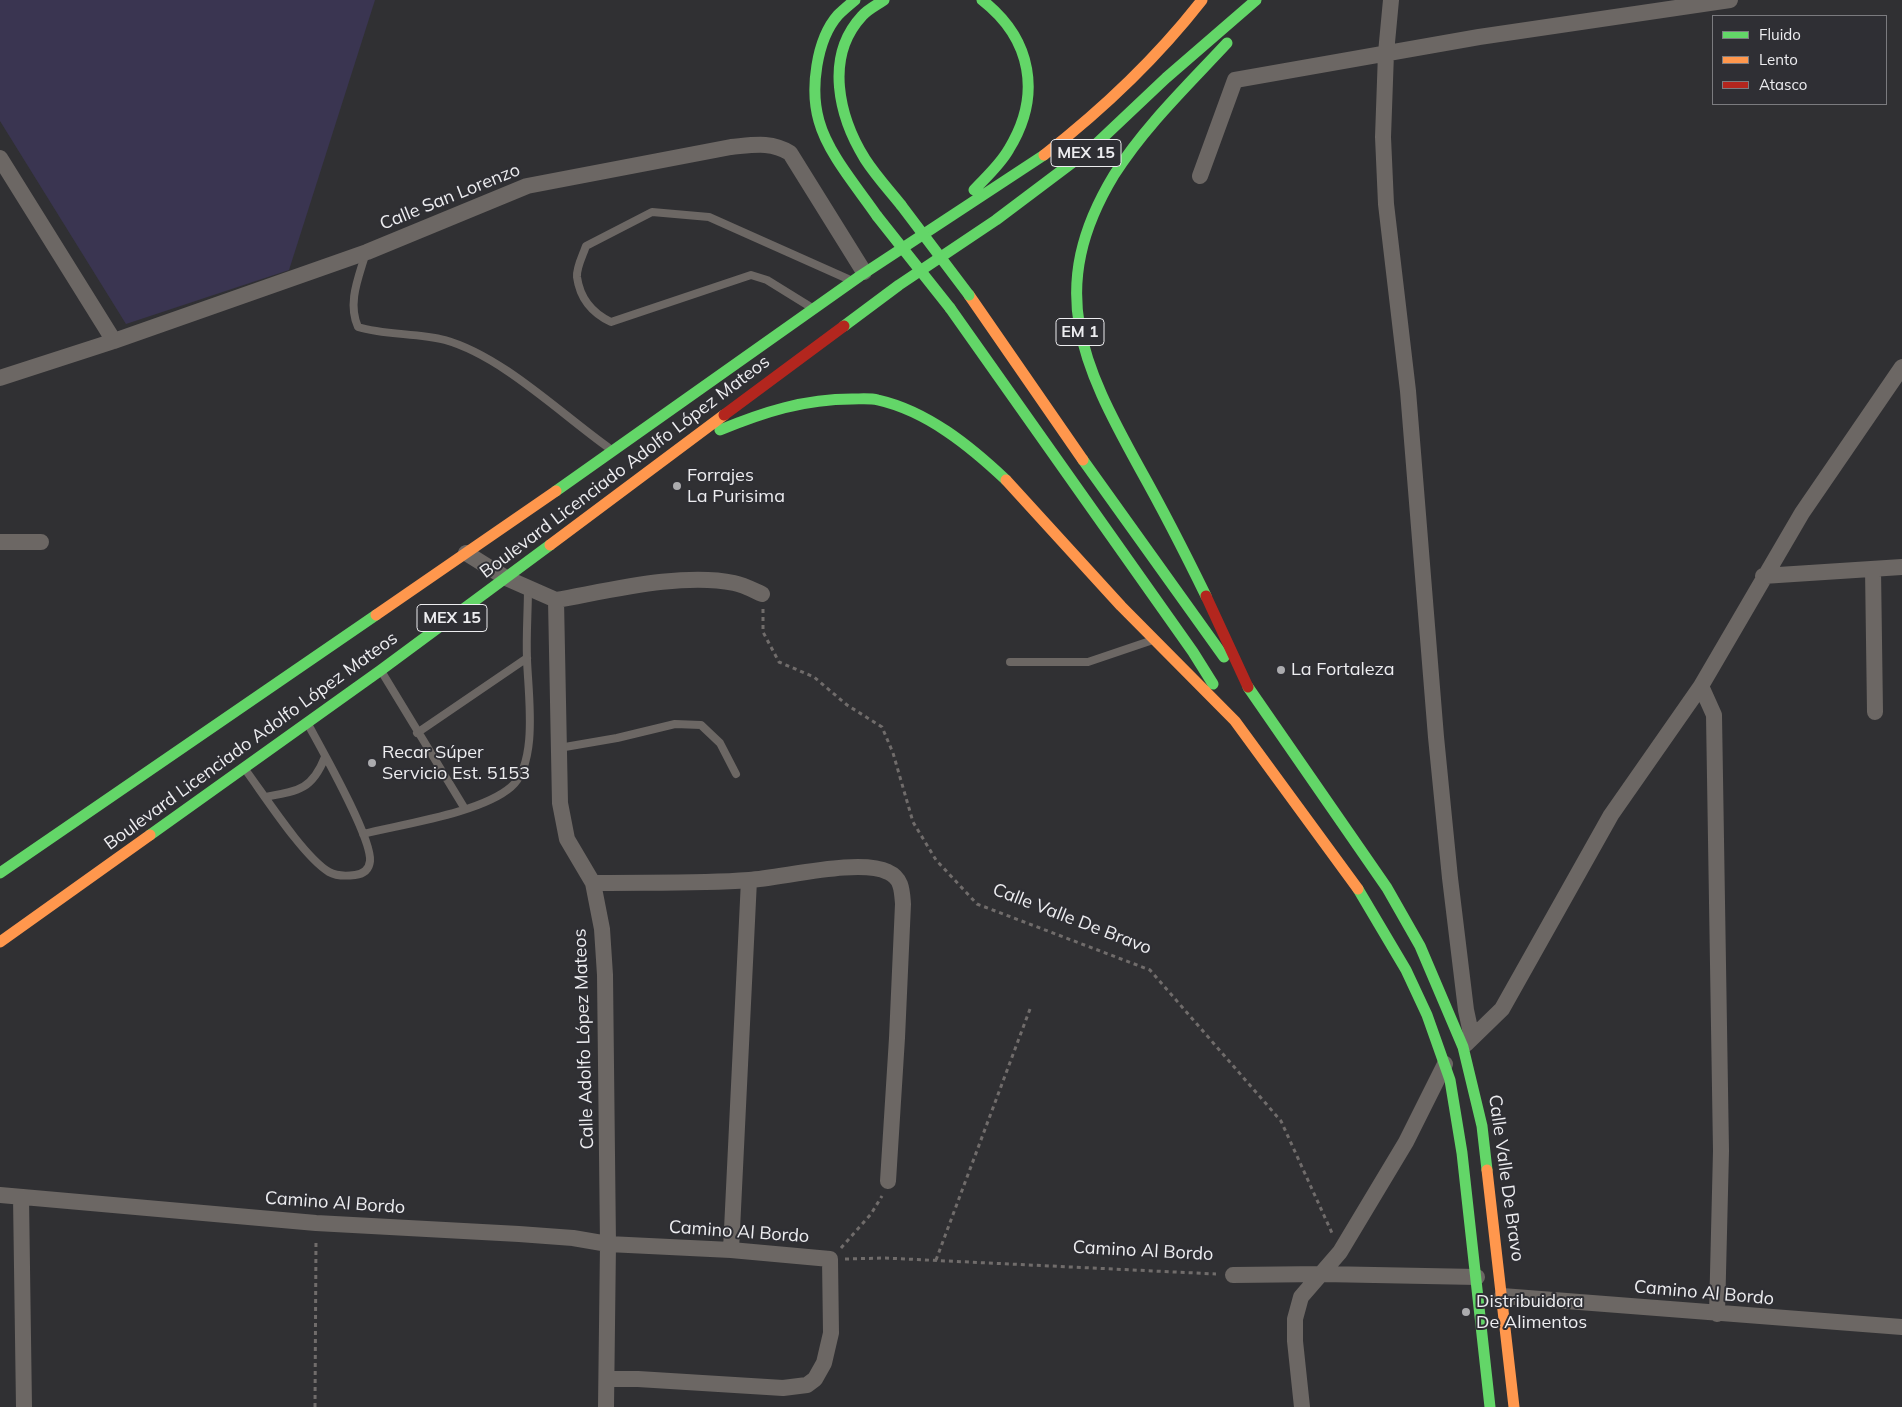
<!DOCTYPE html>
<html>
<head>
<meta charset="utf-8">
<style>
  body { margin:0 }
  #map { position:relative; width:1902px; height:1407px; overflow:hidden; background:#303033; font-family:Mulish,sans-serif }
  canvas { display:block }
  .legend { position:absolute; left:1712px; top:15px; width:175px; height:90px; box-sizing:border-box; background:#2f2f34; border:1px solid #7b7b7f; margin:0; padding:6px 9px; list-style:none; font-size:15px; color:#ededf0 }
  .legend li { display:flex; align-items:center; gap:10px; height:25px }
  .legend b { width:25px; border:1px solid #7b7b7f }
</style>
</head>
<body>
<div id="map">
<canvas width="1902" height="1407"></canvas>
<ul class="legend">
<li><b style="height:6px;background:#63d668"></b>Fluido</li>
<li><b style="height:6px;background:#ff974d"></b>Lento</li>
<li><b style="height:6px;background:#b3261e"></b>Atasco</li>
</ul>
</div>
<script>
const ctx = document.querySelector('canvas').getContext('2d');
ctx.lineJoin = 'round';
function fill(path, color) {
  ctx.fillStyle = color;
  ctx.fill(path, 'evenodd');
}
function stroke(path, color, width, dash) {
  ctx.strokeStyle = color;
  ctx.lineWidth = width;
  ctx.lineCap = dash ? 'butt' : 'round';
  ctx.setLineDash(dash || []);
  ctx.stroke(path);
}
function write(font, color, halo, rows, align = 'center') {
  ctx.font = font + ' Mulish,sans-serif';
  ctx.lineWidth = 4;
  ctx.setLineDash([]);
  ctx.textBaseline = 'middle';
  ctx.strokeStyle = halo;
  ctx.fillStyle = color;
  for (const [text, x, y, turn = 0] of rows) {
    ctx.save();
    ctx.translate(x, y);
    ctx.rotate((+turn || 0) * Math.PI / 180);
    ctx.textAlign = isNaN(turn) ? turn : align;
    if (halo) ctx.strokeText(text, 0, 0);
    ctx.fillText(text, 0, 0);
    ctx.restore();
  }
}
fill(new Path2D(`
  M 0,0 L 375,0 L 289,270 L 126,324 L 0,121 Z`), '#3a3551');
stroke(new Path2D(`
  M 763,609 L 763,632 L 779,662 L 814,677 L 847,705 L 882,727 L 893,753 L 913,822 L 936,860 L 977,904 L 1150,970 L 1281,1121 L 1332,1233
  M 841,1248 L 871,1214 L 882,1196
  M 845,1259 L 885,1258 L 1216,1274
  M 936,1260 L 1030,1009
  M 315,1407 L 316,1240`), '#706c6b', 3, [4, 4]);
stroke(new Path2D(`
  M 366,252 C 359,277 347,302 358,327 C 383,335 418,333 445,340 C 502,356 561,414 609,448
  M 809,306 L 767,280 L 751,275 L 611,322 C 592,313 580,299 577,277 C 576,268 583,255 586,246 L 652,212 L 709,217 L 848,279
  M 1010,662 L 1088,662 L 1150,641
  M 383,674 L 465,809
  M 417,733 L 527,658
  M 559,748 L 617,738 L 675,724 L 701,725 L 720,743 L 736,774
  M 247,772 C 266,798 304,857 329,872 C 336,876 347,876 355,875 C 363,874 369,870 370,861 C 372,838 322,750 309,726
  M 265,797 C 298,791 312,790 325,757
  M 363,834 C 403,824 481,813 511,787 C 539,763 528,693 527,659 C 526,635 528,611 528,587`), '#6c6764', 8);
stroke(new Path2D(`
  M 1391,0 L 1386,53 L 1383,137 L 1386,204 L 1408,391 L 1436,737 L 1450,878 L 1466,1010 L 1472,1038
  M 0,158 L 114,341
  M 1200,176 L 1235,80 L 1479,37 L 1730,0
  M 0,378 L 114,341 L 367,252 L 527,186 L 731,147 C 753,145 771,141 790,153 L 864,272
  M 0,542 L 41,542
  M 466,553 L 506,578 L 556,600 L 560,803 L 567,839 L 593,883 L 602,929 L 605,975 L 608,1244 L 606,1407
  M 1873,569 L 1875,712
  M 1763,576 L 1902,567
  M 556,600 C 608,591 682,572 734,583 C 744,585 753,590 762,594
  M 1701,686 L 1714,715 L 1721,1151 L 1717,1314
  M 593,883 C 645,882 697,884 749,880 C 783,878 859,858 888,872 C 902,878 902,891 903,904 L 897,1038 L 888,1181
  M 1466,1044 L 1502,1009 L 1611,815 L 1701,686 L 1802,513 L 1902,367
  M 0,1195 L 316,1223 L 519,1234 L 573,1238 L 608,1244 L 731,1250 L 830,1259 L 831,1333 L 824,1363 L 815,1379 L 807,1385 L 783,1388 L 638,1379 L 607,1379
  M 21,1197 L 24,1407
  M 731,1250 L 749,880
  M 1233,1275 L 1323,1274 L 1477,1277
  M 1502,1296 L 1902,1327
  M 1302,1407 L 1295,1341 L 1295,1319 L 1301,1297 L 1340,1252 L 1406,1142 L 1445,1064`), '#6c6764', 16);
stroke(new Path2D(`
  M 855,0 C 849,5 843,10 838,15 C 816,40 810,90 819,121 C 828,154 858,188 877,216
  M 884,0 C 877,5 868,9 862,16 C 824,57 839,117 865,159 C 876,176 889,190 901,205
  M 974,190 C 986,177 1000,165 1009,149 C 1042,95 1032,39 982,0
  M 950,308 L 1193,652 L 1213,684
  M 844,326 L 899,285 L 996,220 L 1093,147 L 1166,78 L 1256,0
  M 720,430 C 764,412 804,399 852,399 C 861,399 870,398 878,400 C 927,411 970,446 1006,480
  M 1083,460 L 1224,657
  M 556,491 L 860,276 L 1044,155
  M 1206,596 C 1185,553 1163,510 1140,469 C 1082,364 1045,289 1114,175 C 1145,126 1188,85 1227,43
  M 1248,687 L 1387,888 L 1420,946 L 1463,1047 L 1482,1126 L 1487,1170
  M 150,835 L 381,670 L 550,545
  M 0,873 L 376,615
  M 1358,889 L 1406,970 L 1427,1015 L 1450,1080 L 1462,1153 L 1490,1407`), '#63d668', 11);
stroke(new Path2D(`
  M 1044,155 C 1103,109 1156,59 1202,0
  M 969,295 L 1083,460
  M 1006,480 L 1121,606 L 1235,721
  M 550,545 L 724,415
  M 376,615 L 556,491
  M 1235,721 L 1358,889
  M 0,942 L 150,835
  M 1487,1170 L 1514,1407`), '#ff974d', 11);
stroke(new Path2D(`
  M 724,415 L 844,326
  M 1206,596 L 1248,687`), '#b3261e', 11);
stroke(new Path2D(`
  M 901,205 L 969,295
  M 877,216 L 950,308`), '#63d668', 11);
for (const [x, y, r, color] of [
  [677,486,5,"#ababae"],
  [1281,670,5,"#ababae"],
  [372,763,5,"#ababae"],
  [1466,1312,5,"#ababae"]
]) {
  const dot = new Path2D();
  dot.arc(x, y, r, 0, 2 * Math.PI);
  ctx.fillStyle = color;
  ctx.fill(dot);
  stroke(dot, '#2f2f34', 2);
}
for (const [x, y, w] of [
  [1086,153,70],
  [1080,332,48],
  [452,618,70]
]) {
  const box = new Path2D();
  box.roundRect(x - w / 2, y - 13.5, w, 27, 4);
  ctx.fillStyle = '#2f2f34';
  ctx.fill(box);
  stroke(box, '#ededf0', 1);
}
write('bold 16px', '#ededf0', null, [
  ["MEX 15",1086,153],
  ["EM 1",1080,332],
  ["MEX 15",452,618]
]);
write('18px', '#ededf0', '#2f2f34', [
  ["Calle San Lorenzo",450,197,-22],
  ["Boulevard Licenciado Adolfo López Mateos",625,467,-37],
  ["Boulevard Licenciado Adolfo López Mateos",251,741,-36],
  ["Calle Valle De Bravo",1072,919,21],
  ["Calle Adolfo López Mateos",584,1039,-92],
  ["Calle Valle De Bravo",1506,1178,82],
  ["Camino Al Bordo",335,1203,4],
  ["Camino Al Bordo",739,1232,4],
  ["Camino Al Bordo",1143,1251,3],
  ["Camino Al Bordo",1704,1293,5]
]);
write('18px', '#ededf0', '#2f2f34', [
  ["Forrajes",687,476],
  ["La Purisima",687,497],
  ["La Fortaleza",1291,670],
  ["Recar Súper",382,753],
  ["Servicio Est. 5153",382,774],
  ["Distribuidora",1476,1302],
  ["De Alimentos",1476,1323]
], 'left');
</script>
</body>
</html>
